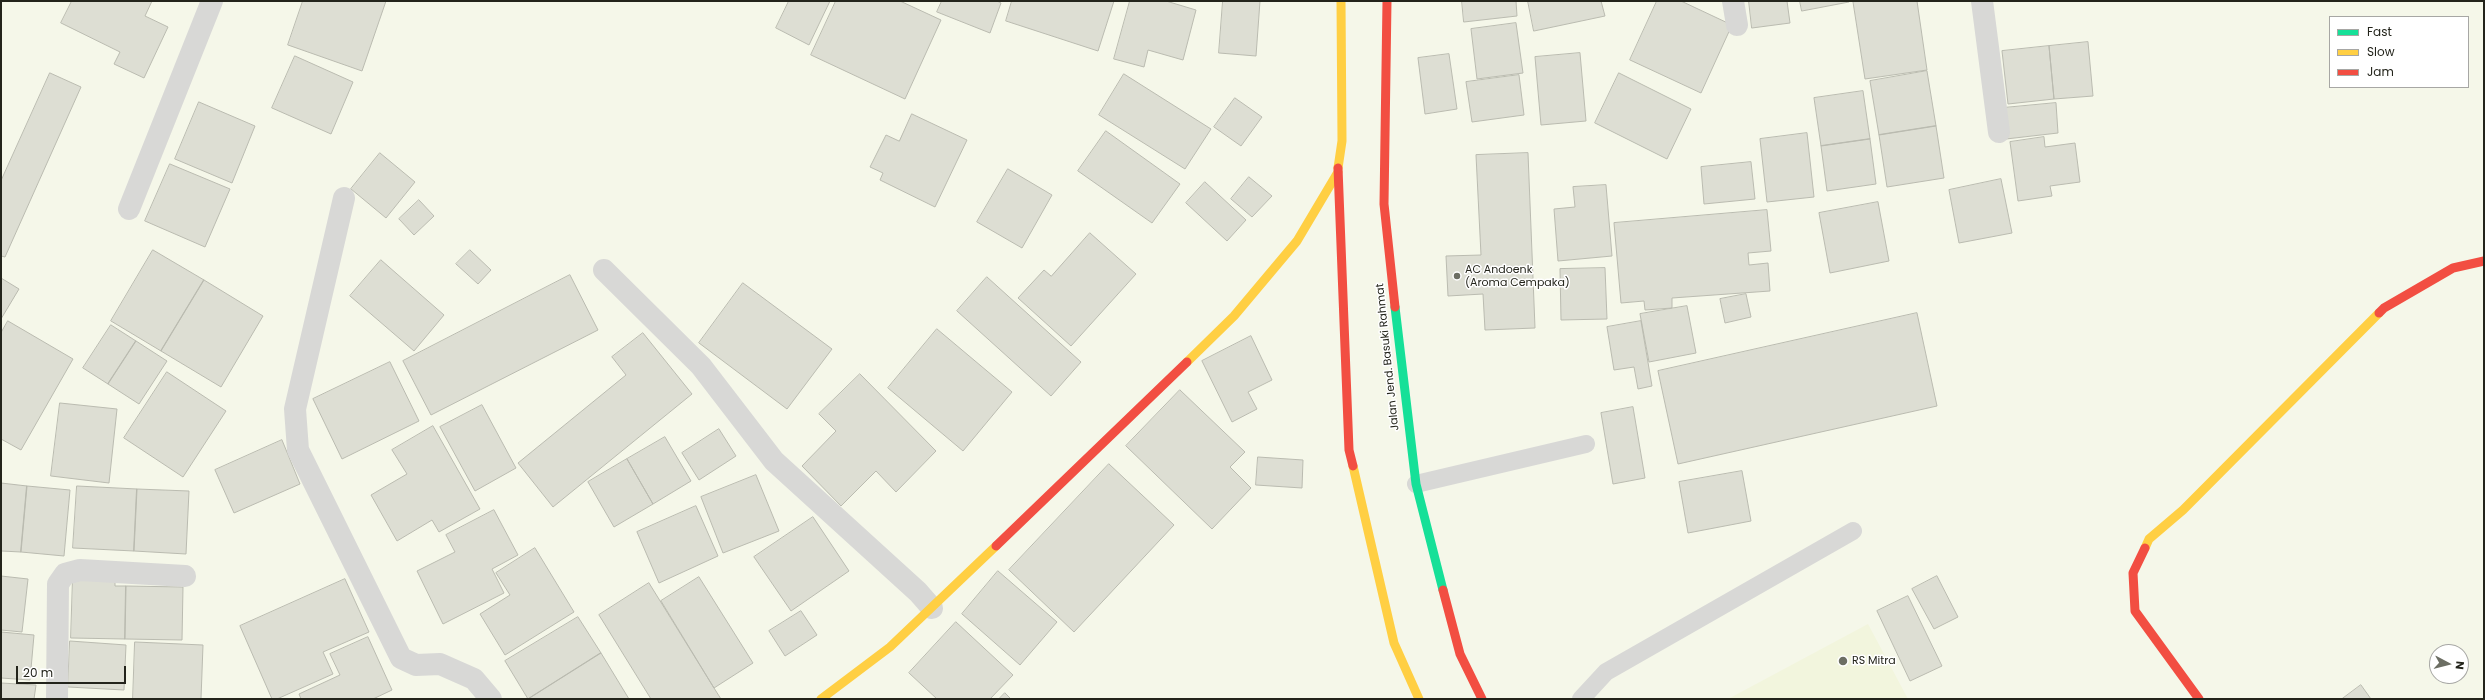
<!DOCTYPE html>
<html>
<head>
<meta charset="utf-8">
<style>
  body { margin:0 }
  #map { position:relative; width:2485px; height:700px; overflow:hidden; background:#f5f7e9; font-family:Poppins,sans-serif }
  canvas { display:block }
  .frame { position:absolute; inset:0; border:2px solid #23241b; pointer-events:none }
  .legend { position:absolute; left:2329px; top:16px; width:140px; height:72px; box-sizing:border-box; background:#fff; border:1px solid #a7a7a4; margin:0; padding:5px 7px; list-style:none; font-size:12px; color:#23241b }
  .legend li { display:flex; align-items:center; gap:8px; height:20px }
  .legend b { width:20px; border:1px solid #a7a7a4 }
  .north { position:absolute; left:2429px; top:644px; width:40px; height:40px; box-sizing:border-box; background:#fff; border:1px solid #a7a7a4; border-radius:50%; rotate:97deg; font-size:11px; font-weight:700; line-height:16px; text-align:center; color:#23241b }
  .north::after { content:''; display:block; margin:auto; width:14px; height:18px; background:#6c6e63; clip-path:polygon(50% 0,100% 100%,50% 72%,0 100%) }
  .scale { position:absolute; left:16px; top:666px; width:110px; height:18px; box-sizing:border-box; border:2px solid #23241b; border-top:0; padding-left:5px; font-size:12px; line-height:14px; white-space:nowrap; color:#23241b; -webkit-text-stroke:3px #fff; paint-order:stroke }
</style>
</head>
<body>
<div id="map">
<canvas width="2485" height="700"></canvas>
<div class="frame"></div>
<ul class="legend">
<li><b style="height:5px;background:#16e098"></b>Fast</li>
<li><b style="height:5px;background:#ffcf43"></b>Slow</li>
<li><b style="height:5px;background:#f24e42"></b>Jam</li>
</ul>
<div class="north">N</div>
<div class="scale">20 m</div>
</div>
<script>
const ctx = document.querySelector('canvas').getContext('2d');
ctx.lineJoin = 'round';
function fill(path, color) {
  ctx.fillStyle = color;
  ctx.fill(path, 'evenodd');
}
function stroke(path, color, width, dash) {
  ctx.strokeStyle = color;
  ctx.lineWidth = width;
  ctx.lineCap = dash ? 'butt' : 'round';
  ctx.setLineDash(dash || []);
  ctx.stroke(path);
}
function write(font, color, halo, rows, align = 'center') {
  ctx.font = font + ' Poppins,sans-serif';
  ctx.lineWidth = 3;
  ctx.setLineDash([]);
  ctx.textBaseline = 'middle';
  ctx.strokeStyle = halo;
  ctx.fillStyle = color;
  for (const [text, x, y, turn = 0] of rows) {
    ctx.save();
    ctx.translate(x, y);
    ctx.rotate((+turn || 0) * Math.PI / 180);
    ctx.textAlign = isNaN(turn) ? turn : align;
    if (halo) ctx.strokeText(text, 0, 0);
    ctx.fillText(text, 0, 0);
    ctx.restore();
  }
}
fill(new Path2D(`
  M 1868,624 L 1908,699 L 1728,699 Z`), '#f2f5dd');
const building = new Path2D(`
  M 72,1 L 152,1 L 145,16 L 168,27 L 144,78 L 114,64 L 120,52 L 61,23 Z
  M 303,1 L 386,1 L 362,71 L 288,45 Z
  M 789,1 L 830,1 L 809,45 L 776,28 Z
  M 836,1 L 900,1 L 941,20 L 905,99 L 811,55 Z
  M 942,1 L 997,1 L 1001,3 L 990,33 L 937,12 Z
  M 1012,1 L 1114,1 L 1098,51 L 1006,21 Z
  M 1130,1 L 1166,1 L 1196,10 L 1183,60 L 1148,50 L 1144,67 L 1114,59 Z
  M 1223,1 L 1260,1 L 1256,56 L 1219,53 Z
  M 1462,1 L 1516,1 L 1517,16 L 1464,22 Z
  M 1528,1 L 1601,1 L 1605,16 L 1534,31 Z
  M 1657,1 L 1681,1 L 1732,25 L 1701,93 L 1630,60 Z
  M 1749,1 L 1787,1 L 1790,23 L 1752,28 Z
  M 1800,1 L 1849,1 L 1849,2 L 1802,11 Z
  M 1917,1 L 1927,70 L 1865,79 L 1853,2 Z
  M 1516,23 L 1523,73 L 1477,79 L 1471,29 Z
  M 2088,42 L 2093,96 L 2054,99 L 2049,46 Z
  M 2049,46 L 2054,99 L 2008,104 L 2002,51 Z
  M 1580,53 L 1586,121 L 1541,125 L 1535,57 Z
  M 1449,54 L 1457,109 L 1425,114 L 1418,58 Z
  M 295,56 L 353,82 L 331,134 L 272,108 Z
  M 1927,71 L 1936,126 L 1879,135 L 1870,81 Z
  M 50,73 L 81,87 L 5,257 L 1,256 L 1,181 Z
  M 1619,73 L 1691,109 L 1667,159 L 1595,123 Z
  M 1124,74 L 1211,129 L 1185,169 L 1099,115 Z
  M 1519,75 L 1524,115 L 1472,122 L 1466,82 Z
  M 1863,91 L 1870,139 L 1821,146 L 1814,98 Z
  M 1235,98 L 1262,117 L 1241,146 L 1214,127 Z
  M 199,102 L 255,126 L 232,183 L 175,159 Z
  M 2056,103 L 2058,133 L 2006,139 L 2003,108 Z
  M 912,114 L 967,140 L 935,207 L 880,180 L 883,173 L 870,167 L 886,135 L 899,141 Z
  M 1936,126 L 1944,178 L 1887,187 L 1879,135 Z
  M 1106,131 L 1180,184 L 1152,223 L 1078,171 Z
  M 1807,133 L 1814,197 L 1767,202 L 1760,139 Z
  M 2044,137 L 2045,147 L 2075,143 L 2080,182 L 2050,186 L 2052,196 L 2018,201 L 2010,142 Z
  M 1870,139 L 1876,184 L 1827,191 L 1821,146 Z
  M 380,153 L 415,182 L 386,218 L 351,189 Z
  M 1528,153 L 1535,328 L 1485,330 L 1483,294 L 1448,296 L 1446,256 L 1481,255 L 1476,155 Z
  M 1751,162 L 1755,199 L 1704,204 L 1701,167 Z
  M 170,164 L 230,189 L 205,247 L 145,221 Z
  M 1008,169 L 1052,195 L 1022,248 L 977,222 Z
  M 1249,177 L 1272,196 L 1252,217 L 1231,199 Z
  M 2001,179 L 2012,233 L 1959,243 L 1949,190 Z
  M 1205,182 L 1246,220 L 1227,241 L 1186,203 Z
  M 1606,185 L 1612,256 L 1558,261 L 1554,209 L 1575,207 L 1573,187 Z
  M 419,200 L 434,216 L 414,235 L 399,219 Z
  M 1878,202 L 1889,261 L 1830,273 L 1819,213 Z
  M 1767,210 L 1771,251 L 1748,253 L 1749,265 L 1768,263 L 1770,291 L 1672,298 L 1672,308 L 1645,310 L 1644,301 L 1621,303 L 1614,223 Z
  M 1090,233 L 1136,274 L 1071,346 L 1018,298 L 1044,270 L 1051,276 Z
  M 153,250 L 204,280 L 161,351 L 111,321 Z
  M 470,250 L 491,270 L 478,284 L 456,264 Z
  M 381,260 L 444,315 L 414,351 L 350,296 Z
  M 1605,268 L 1607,319 L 1561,320 L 1560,269 Z
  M 570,275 L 598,330 L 431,415 L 403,361 Z
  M 987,277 L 1081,362 L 1051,396 L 957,311 Z
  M 1,278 L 19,289 L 1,319 Z
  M 204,280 L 263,316 L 221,387 L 161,351 Z
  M 743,283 L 832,349 L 787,409 L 699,343 Z
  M 1746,294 L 1751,317 L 1725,323 L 1720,299 Z
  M 1687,306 L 1696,353 L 1649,362 L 1640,314 Z
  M 1917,313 L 1937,406 L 1678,464 L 1658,371 Z
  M 8,321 L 73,359 L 21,450 L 1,439 L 1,333 Z
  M 1641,321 L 1652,386 L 1638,389 L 1634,367 L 1614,370 L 1607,327 Z
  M 111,325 L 136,341 L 108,384 L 83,368 Z
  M 937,329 L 1012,392 L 963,451 L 888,388 Z
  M 643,333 L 692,394 L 553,507 L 518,463 L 626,375 L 612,357 Z
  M 1251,336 L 1272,380 L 1248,392 L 1257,409 L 1232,422 L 1202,361 Z
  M 136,341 L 167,361 L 139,404 L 108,384 Z
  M 390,362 L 419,421 L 342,459 L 313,399 Z
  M 167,372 L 226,411 L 183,477 L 124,438 Z
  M 860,374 L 936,451 L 896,492 L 876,471 L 841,506 L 802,466 L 836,431 L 819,414 Z
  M 1180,390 L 1245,452 L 1230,467 L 1251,488 L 1212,529 L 1126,446 Z
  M 60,403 L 117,409 L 109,483 L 51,476 Z
  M 482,405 L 516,468 L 475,491 L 440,427 Z
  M 1633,407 L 1645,478 L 1613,484 L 1601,413 Z
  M 433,426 L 480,509 L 439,532 L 432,520 L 397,541 L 371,495 L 407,474 L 392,450 Z
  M 719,429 L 736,456 L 699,480 L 682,453 Z
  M 665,437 L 691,481 L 653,504 L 627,459 Z
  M 282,440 L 300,484 L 234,513 L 215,470 Z
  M 1258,457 L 1303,460 L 1302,488 L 1256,485 Z
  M 627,459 L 653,504 L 614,527 L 588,482 Z
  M 1109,464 L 1174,525 L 1074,632 L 1009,570 Z
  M 1742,471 L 1751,521 L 1688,533 L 1679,482 Z
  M 756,475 L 779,531 L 723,553 L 701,497 Z
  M 1,483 L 27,486 L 21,552 L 1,551 Z
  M 27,486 L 70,490 L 64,556 L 21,552 Z
  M 77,486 L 137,489 L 134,551 L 73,548 Z
  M 137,489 L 189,491 L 186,554 L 134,551 Z
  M 696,506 L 718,556 L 659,583 L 637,532 Z
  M 494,510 L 518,555 L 492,569 L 504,593 L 443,624 L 417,571 L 455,552 L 446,535 Z
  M 813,517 L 849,571 L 791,611 L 754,557 Z
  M 535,548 L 574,612 L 505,655 L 480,614 L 510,595 L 496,573 Z
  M 998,571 L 1057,622 L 1020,665 L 962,614 Z
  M 1,576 L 28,579 L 22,632 L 1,630 Z
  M 73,576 L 115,576 L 115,586 L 126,586 L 125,639 L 71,638 Z
  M 1937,576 L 1958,617 L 1934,629 L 1912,589 Z
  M 699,577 L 753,663 L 714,688 L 661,601 Z
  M 345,579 L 369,632 L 323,652 L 333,674 L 277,699 L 272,699 L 240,626 Z
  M 649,583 L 714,688 L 721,699 L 651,699 L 599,615 Z
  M 126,586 L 183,587 L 182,640 L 125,639 Z
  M 1908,596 L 1942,666 L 1910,681 L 1877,611 Z
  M 801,611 L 817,635 L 785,656 L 769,631 Z
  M 578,617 L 601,653 L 528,699 L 505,661 Z
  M 956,622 L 1013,675 L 990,699 L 937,699 L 909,673 Z
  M 1,632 L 34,635 L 30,680 L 1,678 Z
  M 368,637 L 392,690 L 373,699 L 301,699 L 299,694 L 340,675 L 330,654 Z
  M 70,641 L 126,645 L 124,690 L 68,687 Z
  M 135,642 L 203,645 L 201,699 L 133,699 Z
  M 601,653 L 629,699 L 528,699 Z
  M 1,683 L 36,685 L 34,699 L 1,699 Z
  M 2361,685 L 2371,699 L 2342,699 Z
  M 1005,693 L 1011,699 L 999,699 Z`);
fill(building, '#ddded3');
stroke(building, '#babbb0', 1);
stroke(new Path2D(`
  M 1416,484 L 1586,444
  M 1581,699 L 1606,672 L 1853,531`), '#d8d8d6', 18);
stroke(new Path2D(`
  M 1733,1 L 1737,25
  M 1982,1 L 1999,132
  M 344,198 L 295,409 L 298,450 L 401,658 L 416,665 L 440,664 L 474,679 L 491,699
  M 129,209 L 212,1
  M 604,270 L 701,366 L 774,461 L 918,592 L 932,608
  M 57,699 L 58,584 L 65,574 L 80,570 L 185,576`), '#d8d8d6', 22);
stroke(new Path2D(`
  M 1395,307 L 1416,484 L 1443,590`), '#16e098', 9);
stroke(new Path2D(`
  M 1338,168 L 1342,141 L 1341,1
  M 1187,362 L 1234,316 L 1297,241 L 1338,172
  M 1353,466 L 1394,643 L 1419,699
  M 2145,548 L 2149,539 L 2183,510 L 2379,313
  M 821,699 L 890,647 L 996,546`), '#ffcf43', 9);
stroke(new Path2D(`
  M 1387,1 L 1384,204 L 1395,307
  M 1338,168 L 1349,450 L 1353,466
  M 2379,313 L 2384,308 L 2453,268 L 2484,261
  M 996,546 L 1187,362
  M 2145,548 L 2133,573 L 2135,611 L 2199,699
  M 1443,590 L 1460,654 L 1482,699`), '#f24e42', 9);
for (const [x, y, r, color] of [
  [1457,276,4,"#6c6e63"],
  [1843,661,5,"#6c6e63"]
]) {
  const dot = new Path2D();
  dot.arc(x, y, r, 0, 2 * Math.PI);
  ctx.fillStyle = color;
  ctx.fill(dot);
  stroke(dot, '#fff', 1.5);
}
write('11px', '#23241b', '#fff', [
  ["AC Andoenk",1465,270],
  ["(Aroma Cempaka)",1465,283],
  ["RS Mitra",1852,661]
], 'left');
write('11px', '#23241b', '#fff', [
  ["Jalan Jend. Basuki Rahmat",1388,357,-96]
]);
</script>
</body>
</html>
